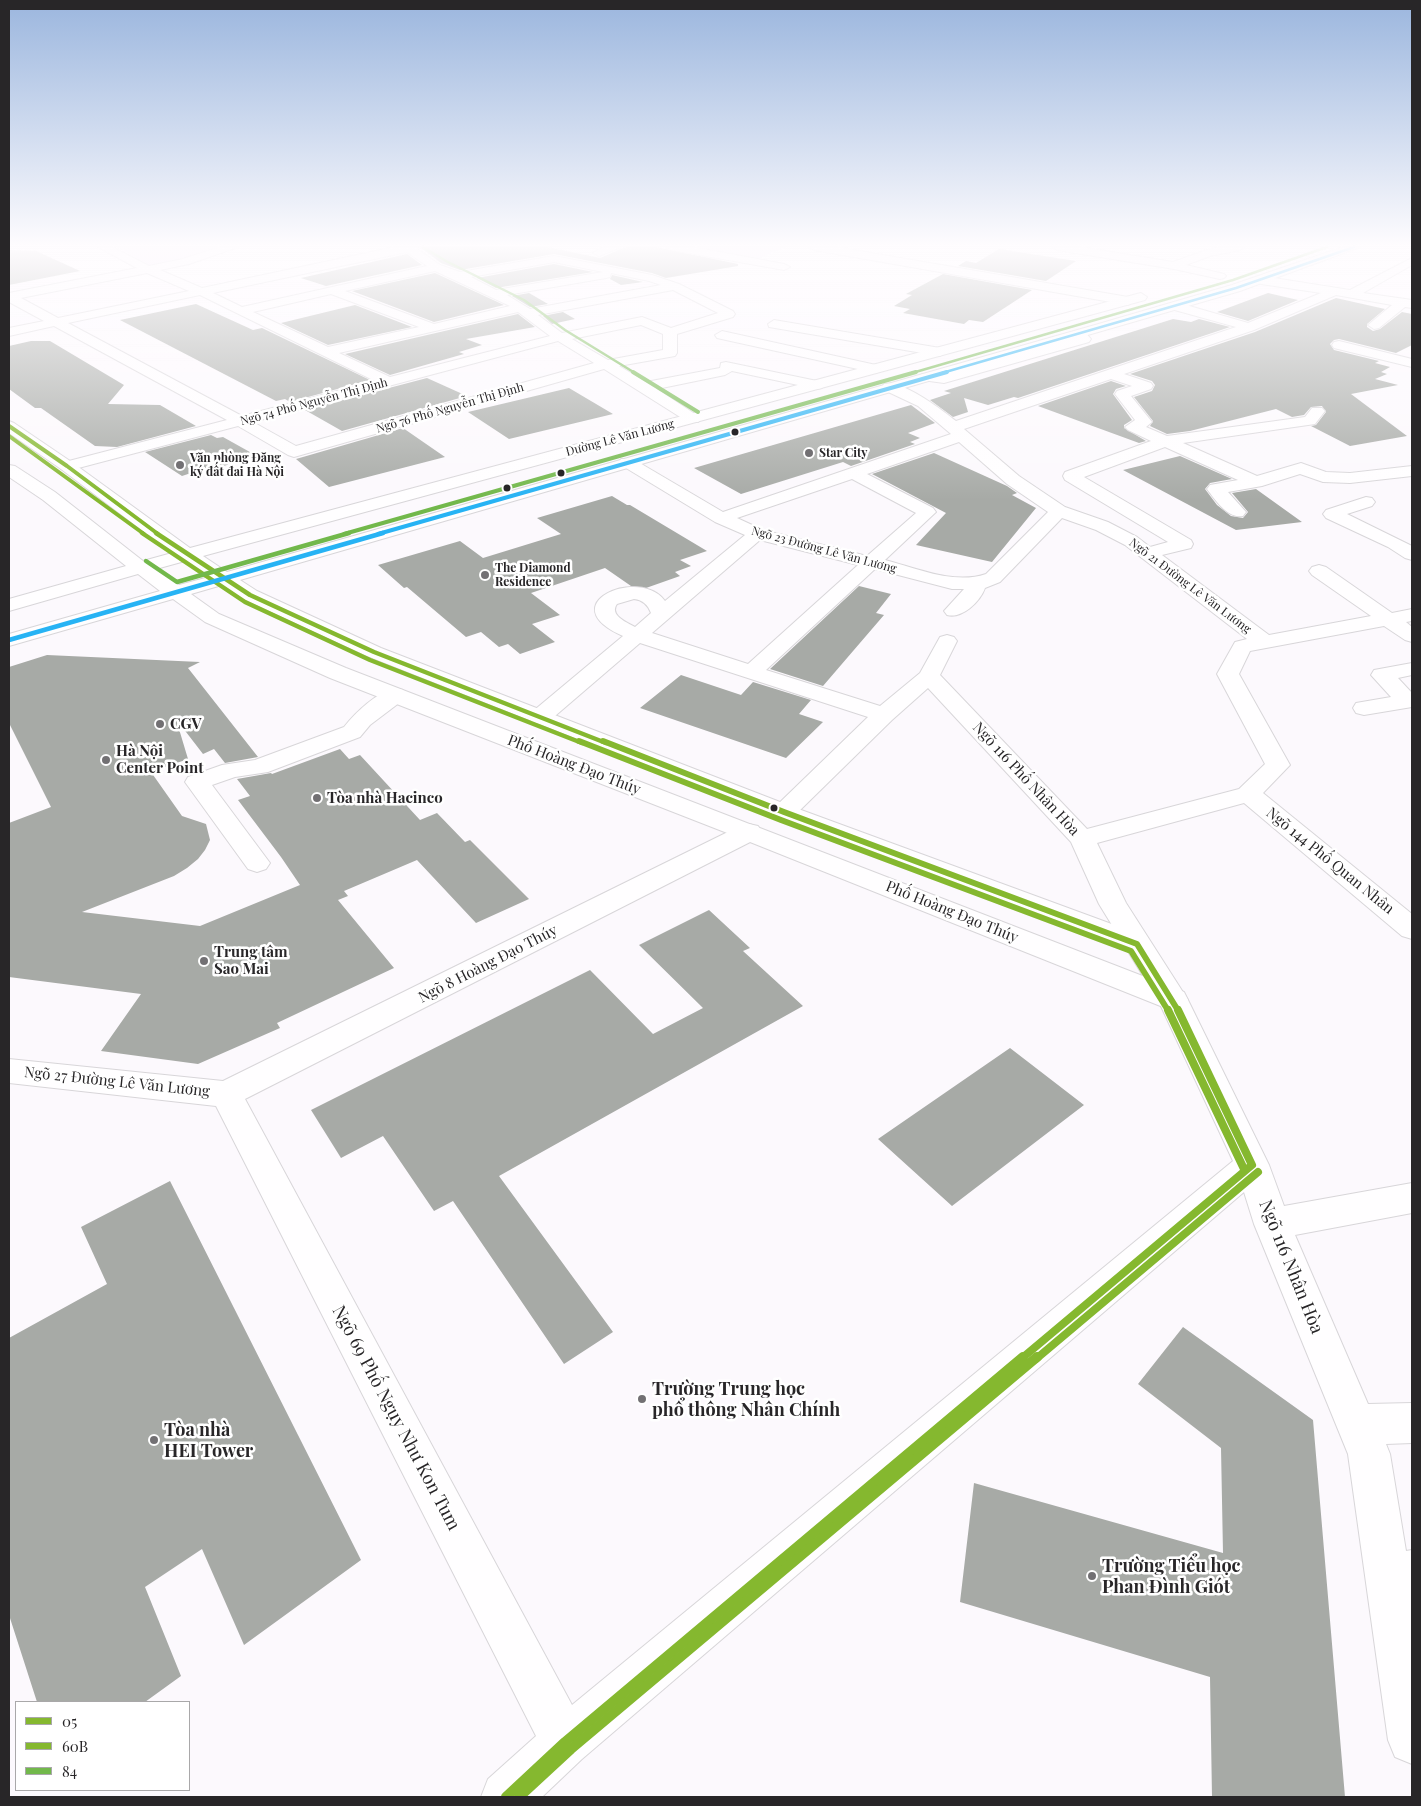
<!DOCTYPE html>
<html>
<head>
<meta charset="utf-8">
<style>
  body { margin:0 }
  #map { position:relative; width:1421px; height:1806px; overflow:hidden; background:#fcf9fd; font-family:"Playfair Display",serif }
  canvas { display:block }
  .frame { position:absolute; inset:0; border:10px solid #282628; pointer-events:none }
  .legend { position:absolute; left:15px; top:1701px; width:175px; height:90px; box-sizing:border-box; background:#fff; border:1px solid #a9a8a9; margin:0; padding:6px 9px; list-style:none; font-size:15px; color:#282628 }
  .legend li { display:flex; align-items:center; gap:10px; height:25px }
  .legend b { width:25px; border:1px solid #a9a8a9 }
</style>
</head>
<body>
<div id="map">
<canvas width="1421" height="1806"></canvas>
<div class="frame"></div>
<ul class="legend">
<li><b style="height:6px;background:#85b82f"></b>05</li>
<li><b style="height:6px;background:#85b82f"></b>60B</li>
<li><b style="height:6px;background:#72b84b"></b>84</li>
</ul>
</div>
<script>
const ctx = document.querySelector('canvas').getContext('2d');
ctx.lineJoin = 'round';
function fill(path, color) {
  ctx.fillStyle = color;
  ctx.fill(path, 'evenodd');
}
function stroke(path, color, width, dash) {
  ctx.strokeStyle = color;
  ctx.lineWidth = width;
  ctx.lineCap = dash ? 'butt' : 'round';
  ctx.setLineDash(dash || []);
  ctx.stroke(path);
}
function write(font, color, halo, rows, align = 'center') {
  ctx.font = font + ' "Playfair Display",serif';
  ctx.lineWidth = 5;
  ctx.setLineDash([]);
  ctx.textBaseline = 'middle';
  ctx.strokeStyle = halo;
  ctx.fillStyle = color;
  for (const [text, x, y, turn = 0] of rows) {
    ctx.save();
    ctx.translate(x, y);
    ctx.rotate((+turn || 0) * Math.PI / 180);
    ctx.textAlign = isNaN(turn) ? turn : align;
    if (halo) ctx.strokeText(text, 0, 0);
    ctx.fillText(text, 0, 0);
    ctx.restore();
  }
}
fill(new Path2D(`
  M 117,247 L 223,247 L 150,267 Z
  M 691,247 L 785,247 L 757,259 Z`), '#f6e8fa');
fill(new Path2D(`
  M 420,247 L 547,247 L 600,258 L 626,247 L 656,247 L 738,264 L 738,266 L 666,278 L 652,273 L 554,254 L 460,270 L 441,263 Z
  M 999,249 L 1076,261 L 1046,281 L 958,266 L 966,261 L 976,263 Z
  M 9,250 L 36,251 L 80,271 L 9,285 Z
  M 407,254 L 422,265 L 326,286 L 301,278 Z
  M 554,264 L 593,272 L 496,288 L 477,278 Z
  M 435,273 L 504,305 L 434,322 L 352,291 Z
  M 943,274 L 1032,290 L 983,322 L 969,320 L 964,324 L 903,313 L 910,309 L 894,306 L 912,295 L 906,294 Z
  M 612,275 L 643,282 L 621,285 L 610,279 Z
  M 529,293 L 548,304 L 530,307 L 512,296 Z
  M 1268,293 L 1298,300 L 1248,321 L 1217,312 Z
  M 1336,298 L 1385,309 L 1367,324 L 1367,327 L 1373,331 L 1380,329 L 1402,312 L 1412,314 L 1412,345 L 1396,353 L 1339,339 L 1334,340 L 1330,344 L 1334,350 L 1379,361 L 1375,363 L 1390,367 L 1381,372 L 1387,374 L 1375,379 L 1398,385 L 1351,394 L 1407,436 L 1350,446 L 1311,426 L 1316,425 L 1326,412 L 1322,406 L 1311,407 L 1304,415 L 1292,417 L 1276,409 L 1190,431 L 1167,434 L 1150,426 L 1153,421 L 1134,397 L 1152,391 L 1155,385 L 1152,381 L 1130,374 L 1255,332 Z
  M 196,304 L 253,330 L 262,328 L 370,380 L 290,402 L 285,399 L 276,401 L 120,320 Z
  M 355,305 L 412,327 L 328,345 L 281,323 Z
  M 563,312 L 575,319 L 552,324 L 543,316 Z
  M 518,314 L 535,327 L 466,339 L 482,345 L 459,352 L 464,354 L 390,375 L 345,354 Z
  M 1173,319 L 1191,322 L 1199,319 L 1230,327 L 1018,398 L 1014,397 L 988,405 L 964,398 L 968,412 L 953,417 L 930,400 L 951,393 L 944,391 Z
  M 31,341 L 50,341 L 124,385 L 108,404 L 160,405 L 196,426 L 117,447 L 95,446 L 41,408 L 35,408 L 9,389 L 9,346 Z
  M 427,378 L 467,396 L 342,431 L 305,410 Z
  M 1111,381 L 1126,386 L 1116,389 L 1113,394 L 1132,420 L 1124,425 L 1124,428 L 1146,441 L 1139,443 L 1038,406 Z
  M 569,388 L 613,414 L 509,439 L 468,412 Z
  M 911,405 L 935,423 L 908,433 L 920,438 L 910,442 L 915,444 L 851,466 L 843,462 L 741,494 L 694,468 Z
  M 403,428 L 445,457 L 329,487 L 296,459 Z
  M 211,435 L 217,438 L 223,437 L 257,456 L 190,476 L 188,474 L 182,476 L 145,452 Z
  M 934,453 L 1007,486 L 1017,493 L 1012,495 L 1036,508 L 992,562 L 916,545 L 946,513 L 872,474 Z
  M 1180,456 L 1232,479 L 1210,483 L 1205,489 L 1217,505 L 1231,516 L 1243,518 L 1248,512 L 1232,493 L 1256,489 L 1302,522 L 1236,530 L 1123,470 Z
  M 612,496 L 627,505 L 630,505 L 707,551 L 680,560 L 691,566 L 675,572 L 680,576 L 646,588 L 631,586 L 605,568 L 531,593 L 560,615 L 532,624 L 555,642 L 520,654 L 508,644 L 499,647 L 481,632 L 466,637 L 407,587 L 404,588 L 378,565 L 460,541 L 483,558 L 561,534 L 537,518 Z
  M 859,586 L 891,594 L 876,613 L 884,615 L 823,686 L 770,669 Z
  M 47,655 L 200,662 L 188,668 L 258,757 L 225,763 L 214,749 L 203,754 L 176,719 L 188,759 L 151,772 L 182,816 L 206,824 L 210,840 L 205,850 L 198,859 L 187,868 L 174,876 L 82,912 L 200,926 L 300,885 L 281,857 L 238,800 L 250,796 L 237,779 L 271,773 L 272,774 L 340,749 L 349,759 L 360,755 L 420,820 L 437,813 L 465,842 L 470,840 L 529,899 L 476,923 L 417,860 L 344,891 L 348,896 L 338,900 L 394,968 L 277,1023 L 280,1028 L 198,1064 L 101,1051 L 141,994 L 9,977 L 9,823 L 51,807 L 9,723 L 9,667 Z
  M 681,675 L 741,695 L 753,682 L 811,700 L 799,714 L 823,722 L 786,758 L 640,708 Z
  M 709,910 L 750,948 L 743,951 L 803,1006 L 499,1176 L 613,1332 L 564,1364 L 453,1201 L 434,1211 L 383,1136 L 341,1158 L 311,1110 L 590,970 L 653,1034 L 703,1008 L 639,945 Z
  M 1010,1048 L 1084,1105 L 952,1206 L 878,1139 Z
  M 170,1181 L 361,1560 L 244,1645 L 202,1549 L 145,1587 L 181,1676 L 145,1702 L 37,1702 L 9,1615 L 9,1338 L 107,1284 L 81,1227 Z
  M 1183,1327 L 1313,1420 L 1345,1797 L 1212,1797 L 1210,1677 L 960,1602 L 974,1483 L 1223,1553 L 1221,1448 L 1138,1384 Z`), '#a7aaa6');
const minor = new Path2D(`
  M 98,247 L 112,247 L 149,266 L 183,259 L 220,247 L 238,247 L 189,264 L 160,270 L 202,288 L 395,247 L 418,247 L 417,249 L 440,265 L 460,272 L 554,256 L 652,275 L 679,284 L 733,311 L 735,314 L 733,317 L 677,334 L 677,353 L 675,356 L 619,366 L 646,382 L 720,368 L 721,363 L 726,362 L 817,381 L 822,382 L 824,385 L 822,388 L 817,389 L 732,371 L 725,375 L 657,389 L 698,416 L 701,419 L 698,422 L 688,422 L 604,369 L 294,457 L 288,455 L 238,426 L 67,471 L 61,469 L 59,466 L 61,463 L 227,420 L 54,326 L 9,336 L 9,328 L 44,321 L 9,302 L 9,293 L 137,268 ZM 407,252 L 427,266 L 242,307 L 213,293 ZM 554,262 L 603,272 L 496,290 L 471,277 ZM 435,271 L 510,306 L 434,324 L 345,291 ZM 147,273 L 189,291 L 58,318 L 21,298 ZM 611,273 L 649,281 L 661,285 L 530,309 L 507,295 L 606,278 L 610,277 ZM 673,290 L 718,313 L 671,328 L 642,317 L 562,333 L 538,315 ZM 331,294 L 419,327 L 328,347 L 253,312 ZM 200,295 L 375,381 L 242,416 L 68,323 ZM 518,312 L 550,336 L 390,377 L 339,353 ZM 641,325 L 663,334 L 663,350 L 608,360 L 572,339 ZM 558,341 L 594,363 L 296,446 L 253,422 Z
  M 604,247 L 621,247 L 599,256 L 593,253 Z
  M 667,247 L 693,247 L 784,264 L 790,267 L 784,270 L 672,250 Z
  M 809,247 L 836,247 L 1128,297 L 1134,301 L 1128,305 L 814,250 Z
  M 1052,247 L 1080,247 L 1173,262 L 1207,250 L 1220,247 L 1245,247 L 1240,250 L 1210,256 L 1186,265 L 1224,274 L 1226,276 L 1224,278 L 1220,279 L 1174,269 L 1057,250 Z
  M 1412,258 L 1412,265 L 1363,293 L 1412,300 L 1412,308 L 1405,307 L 1379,328 L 1374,329 L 1368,325 L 1392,305 L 1336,295 L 1254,330 L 1124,374 L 1151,383 L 1153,386 L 1151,389 L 1131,396 L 1152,422 L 1146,427 L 1167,436 L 1305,417 L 1312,408 L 1322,408 L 1325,411 L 1315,424 L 1183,443 L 1257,476 L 1301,463 L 1326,472 L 1350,473 L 1412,466 L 1412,476 L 1350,483 L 1323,482 L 1300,474 L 1262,486 L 1228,492 L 1246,512 L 1243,516 C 1228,519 1216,501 1207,489 L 1210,485 L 1238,480 L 1165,447 L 1084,477 L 1191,540 L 1193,544 L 1191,548 L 1162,555 L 1269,635 L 1371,616 L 1312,575 L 1309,571 L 1312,567 L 1319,565 L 1326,567 L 1392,613 L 1412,609 L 1412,621 L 1406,622 L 1412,627 L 1412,642 L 1405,640 L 1384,626 L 1250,651 L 1239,674 L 1290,765 L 1263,793 L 1412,914 L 1412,939 L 1402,936 L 1244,803 L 1097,843 L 1126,903 L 1188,1000 L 1269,1165 L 1284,1206 L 1412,1183 L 1412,1213 L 1295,1235 L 1368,1404 L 1412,1403 L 1412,1443 L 1386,1444 L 1390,1454 L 1406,1551 L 1412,1550 L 1412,1764 L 1395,1757 L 1388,1740 L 1348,1454 L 1254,1224 L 1244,1192 L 582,1759 L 542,1797 L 481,1797 L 488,1779 L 536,1736 L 216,1106 L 9,1083 L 9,1059 L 223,1081 L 740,826 L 749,824 L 758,826 L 762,832 L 758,838 L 245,1099 L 572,1705 L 1233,1161 L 1159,1002 L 1099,904 L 1071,842 L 928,688 L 892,720 L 793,817 L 784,820 L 775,817 L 771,812 L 775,807 L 868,717 L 640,643 L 548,722 L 540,724 L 532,722 L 529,717 L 532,712 L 623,636 C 550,604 640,566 665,601 L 745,535 L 715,522 L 621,465 L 619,462 L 621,459 L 633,459 L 723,512 L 951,434 L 918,406 L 884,390 L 882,387 L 884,384 C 902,379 942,410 956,421 L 1236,327 L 1171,309 L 1169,306 L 1171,303 L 1179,303 L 1248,323 L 1321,293 L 1261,284 L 1255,280 L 1257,278 L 1261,276 L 1350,290 ZM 1111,379 L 1132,386 L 1117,391 L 1115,394 L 1135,420 L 1125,427 L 1128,430 L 1151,441 L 1065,472 L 1063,476 L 1065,480 L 1168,542 L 1150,547 L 1137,537 L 1108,522 L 1065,507 L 1019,476 L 964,429 ZM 959,442 L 1007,484 L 1048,512 L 986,574 C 954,585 916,568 885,560 L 936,512 L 933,508 L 867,474 ZM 852,479 L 916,513 L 867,556 L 763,530 L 737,518 ZM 1062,518 L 1096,530 L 1125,545 L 1247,639 L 1235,642 L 1217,674 L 1265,764 L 1239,789 L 1087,829 L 940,675 L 957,641 L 954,637 L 947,635 L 940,637 L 920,673 L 880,706 L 766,670 L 875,569 L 952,589 L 964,589 L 944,611 L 947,615 C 962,619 980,602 985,588 L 1000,582 ZM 760,540 L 858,565 L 748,664 L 652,633 ZM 634,599 C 643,600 648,605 651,613 L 635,627 C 626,622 609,615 617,604 Z
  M 774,320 L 940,348 L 947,352 L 940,356 L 769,327 L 768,324 Z
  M 1079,330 C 1084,331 1087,334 1091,339 L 1089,342 L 944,383 L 922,380 L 920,377 L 922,374 L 944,375 L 1075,337 L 1072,334 Z
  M 722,331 L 876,365 L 883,369 L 876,373 L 717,338 L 715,335 Z
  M 1339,341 L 1412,359 L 1412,367 L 1334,348 L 1332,345 L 1334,342 Z
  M 1366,497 L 1372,498 L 1375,502 L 1372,506 L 1347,514 L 1412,546 L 1412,560 L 1405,558 L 1388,547 L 1326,518 L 1323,514 L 1326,510 Z
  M 1412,663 L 1412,675 L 1398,678 L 1412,693 L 1412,707 L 1364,715 L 1356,713 L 1353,708 L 1356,703 L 1391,697 L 1371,675 L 1374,670 Z
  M 395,688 L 403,690 L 406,695 L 403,700 L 370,725 L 360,737 L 268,772 L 235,777 L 212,785 L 270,863 L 266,869 L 257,872 L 248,869 L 185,782 L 188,777 L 222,765 L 255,760 L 344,727 C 356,712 376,693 395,688 Z`);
const major = new Path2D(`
  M 1343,247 L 1360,247 L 1240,291 L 240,580 L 257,591 L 381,648 L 793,807 L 1147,937 L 1151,944 L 1147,951 L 1137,954 L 1127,951 L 775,817 L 367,656 L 243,599 L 222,585 L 191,594 L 219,614 L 346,668 L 1184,992 L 1188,1000 L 1184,1008 L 1173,1011 L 740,838 L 330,678 L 205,622 L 173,599 L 9,646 L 9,634 L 160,591 L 138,574 L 9,611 L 9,599 L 126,566 L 43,500 L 9,477 L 9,465 L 15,466 L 55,492 L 143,561 L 172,553 L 61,469 L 9,433 L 9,421 L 14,423 L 73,463 L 190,548 L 1137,294 L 1141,293 L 1147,297 L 1145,300 L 203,556 L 227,572 L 1095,325 L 1232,285 ZM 185,561 L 209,577 L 179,585 L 156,569 Z`);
stroke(minor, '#d8d6d9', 2);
stroke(major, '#d8d6d9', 2);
fill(minor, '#fffeff');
fill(major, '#fffeff');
stroke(new Path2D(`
  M 9,426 L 67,466 L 158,534`), '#85b82f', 4);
stroke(new Path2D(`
  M 156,533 L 250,595 L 374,652 L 606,743`), '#85b82f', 4.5);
stroke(new Path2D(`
  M 603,741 L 784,812 L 1137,944 L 1179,1012`), '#85b82f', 6);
stroke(new Path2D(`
  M 1178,1010 L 1252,1165
  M 1021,1359 L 1252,1165`), '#85b82f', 8);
stroke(new Path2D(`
  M 506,1797 L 565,1742 L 1023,1357`), '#85b82f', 10);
stroke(new Path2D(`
  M 9,436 L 144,534`), '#85b82f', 4);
stroke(new Path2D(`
  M 142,533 L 245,602 L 370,660 L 582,743`), '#85b82f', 4.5);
stroke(new Path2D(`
  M 579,741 L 781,820 L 1131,951 L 1169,1012`), '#85b82f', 6);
stroke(new Path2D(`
  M 1168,1010 L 1244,1169
  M 1036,1359 L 1258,1172`), '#85b82f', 8);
stroke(new Path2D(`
  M 519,1797 L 571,1749 L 1037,1357`), '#85b82f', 10);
stroke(new Path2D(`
  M 423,247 L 446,261 L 524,300 L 565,330 L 635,373
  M 912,373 L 1233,280 L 1327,247`), '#72b84b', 2.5);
stroke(new Path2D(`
  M 633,372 L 698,412
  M 344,534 L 916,372`), '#72b84b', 4);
stroke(new Path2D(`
  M 146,561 L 177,582 L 349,533`), '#72b84b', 4.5);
stroke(new Path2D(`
  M 942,373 L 1236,288 L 1354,247`), '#27b3f4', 2.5);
stroke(new Path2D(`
  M 378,534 L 947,372`), '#27b3f4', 4);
stroke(new Path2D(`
  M 9,640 L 383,533`), '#27b3f4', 4.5);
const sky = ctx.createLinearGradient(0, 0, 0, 500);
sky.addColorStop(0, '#9bb6de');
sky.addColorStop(0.49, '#fefcfe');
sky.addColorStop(1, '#fefcfe00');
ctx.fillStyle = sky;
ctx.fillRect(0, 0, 1421, 500);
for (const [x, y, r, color] of [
  [735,432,4.5,"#282628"],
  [809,453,5,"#727073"],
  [180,465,5,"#727073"],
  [561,473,4.5,"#282628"],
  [507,488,4.5,"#282628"],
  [485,575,5,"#727073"],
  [160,724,5,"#727073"],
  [106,760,5,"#727073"],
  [317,798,5,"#727073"],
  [774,808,4.5,"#282628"],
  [204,961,5,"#727073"],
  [642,1399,5,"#727073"],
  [154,1440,5,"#727073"],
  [1092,1576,5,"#727073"]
]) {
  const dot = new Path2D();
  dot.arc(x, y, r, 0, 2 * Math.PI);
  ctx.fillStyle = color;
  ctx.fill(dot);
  stroke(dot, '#fff', 2);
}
write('12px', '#282628', '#fff', [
  ["Ngõ 74 Phố Nguyễn Thị Định",314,402,-15],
  ["Ngõ 76 Phố Nguyễn Thị Định",450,408,-16],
  ["Đường Lê Văn Lương",620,438,-15],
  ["Ngõ 23 Đường Lê Văn Lương",824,550,15],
  ["Ngõ 21 Đường Lê Văn Lương",1190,586,37]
]);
write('bold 12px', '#282628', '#fff', [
  ["Star City",819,453],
  ["Văn phòng Đăng",190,458],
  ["ký đất đai Hà Nội",190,472],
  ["The Diamond",495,568],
  ["Residence",495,582]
], 'left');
write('bold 15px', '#282628', '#fff', [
  ["CGV",170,724],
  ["Hà Nội",116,751],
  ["Center Point",116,768],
  ["Tòa nhà Hacinco",327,798],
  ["Trung tâm",214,952],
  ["Sao Mai",214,969]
], 'left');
write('15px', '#282628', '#fff', [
  ["Phố Hoàng Đạo Thúy",574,765,21],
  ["Ngõ 116 Phố Nhân Hòa",1026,779,47],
  ["Ngõ 144 Phố Quan Nhân",1330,861,39],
  ["Phố Hoàng Đạo Thúy",952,912,22],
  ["Ngõ 8 Hoàng Đạo Thúy",488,964,-27],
  ["Ngõ 27 Đường Lê Văn Lương",117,1082,6]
]);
write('18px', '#282628', '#fff', [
  ["Ngõ 116 Nhân Hòa",1291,1267,68],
  ["Ngõ 69 Phố Ngụy Như Kon Tum",396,1418,62]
]);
write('bold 18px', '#282628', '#fff', [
  ["Trường Trung học",652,1389],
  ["phổ thông Nhân Chính",652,1410],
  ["Tòa nhà",164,1430],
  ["HEI Tower",164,1451],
  ["Trường Tiểu học",1102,1566],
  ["Phan Đình Giót",1102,1587]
], 'left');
</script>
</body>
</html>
